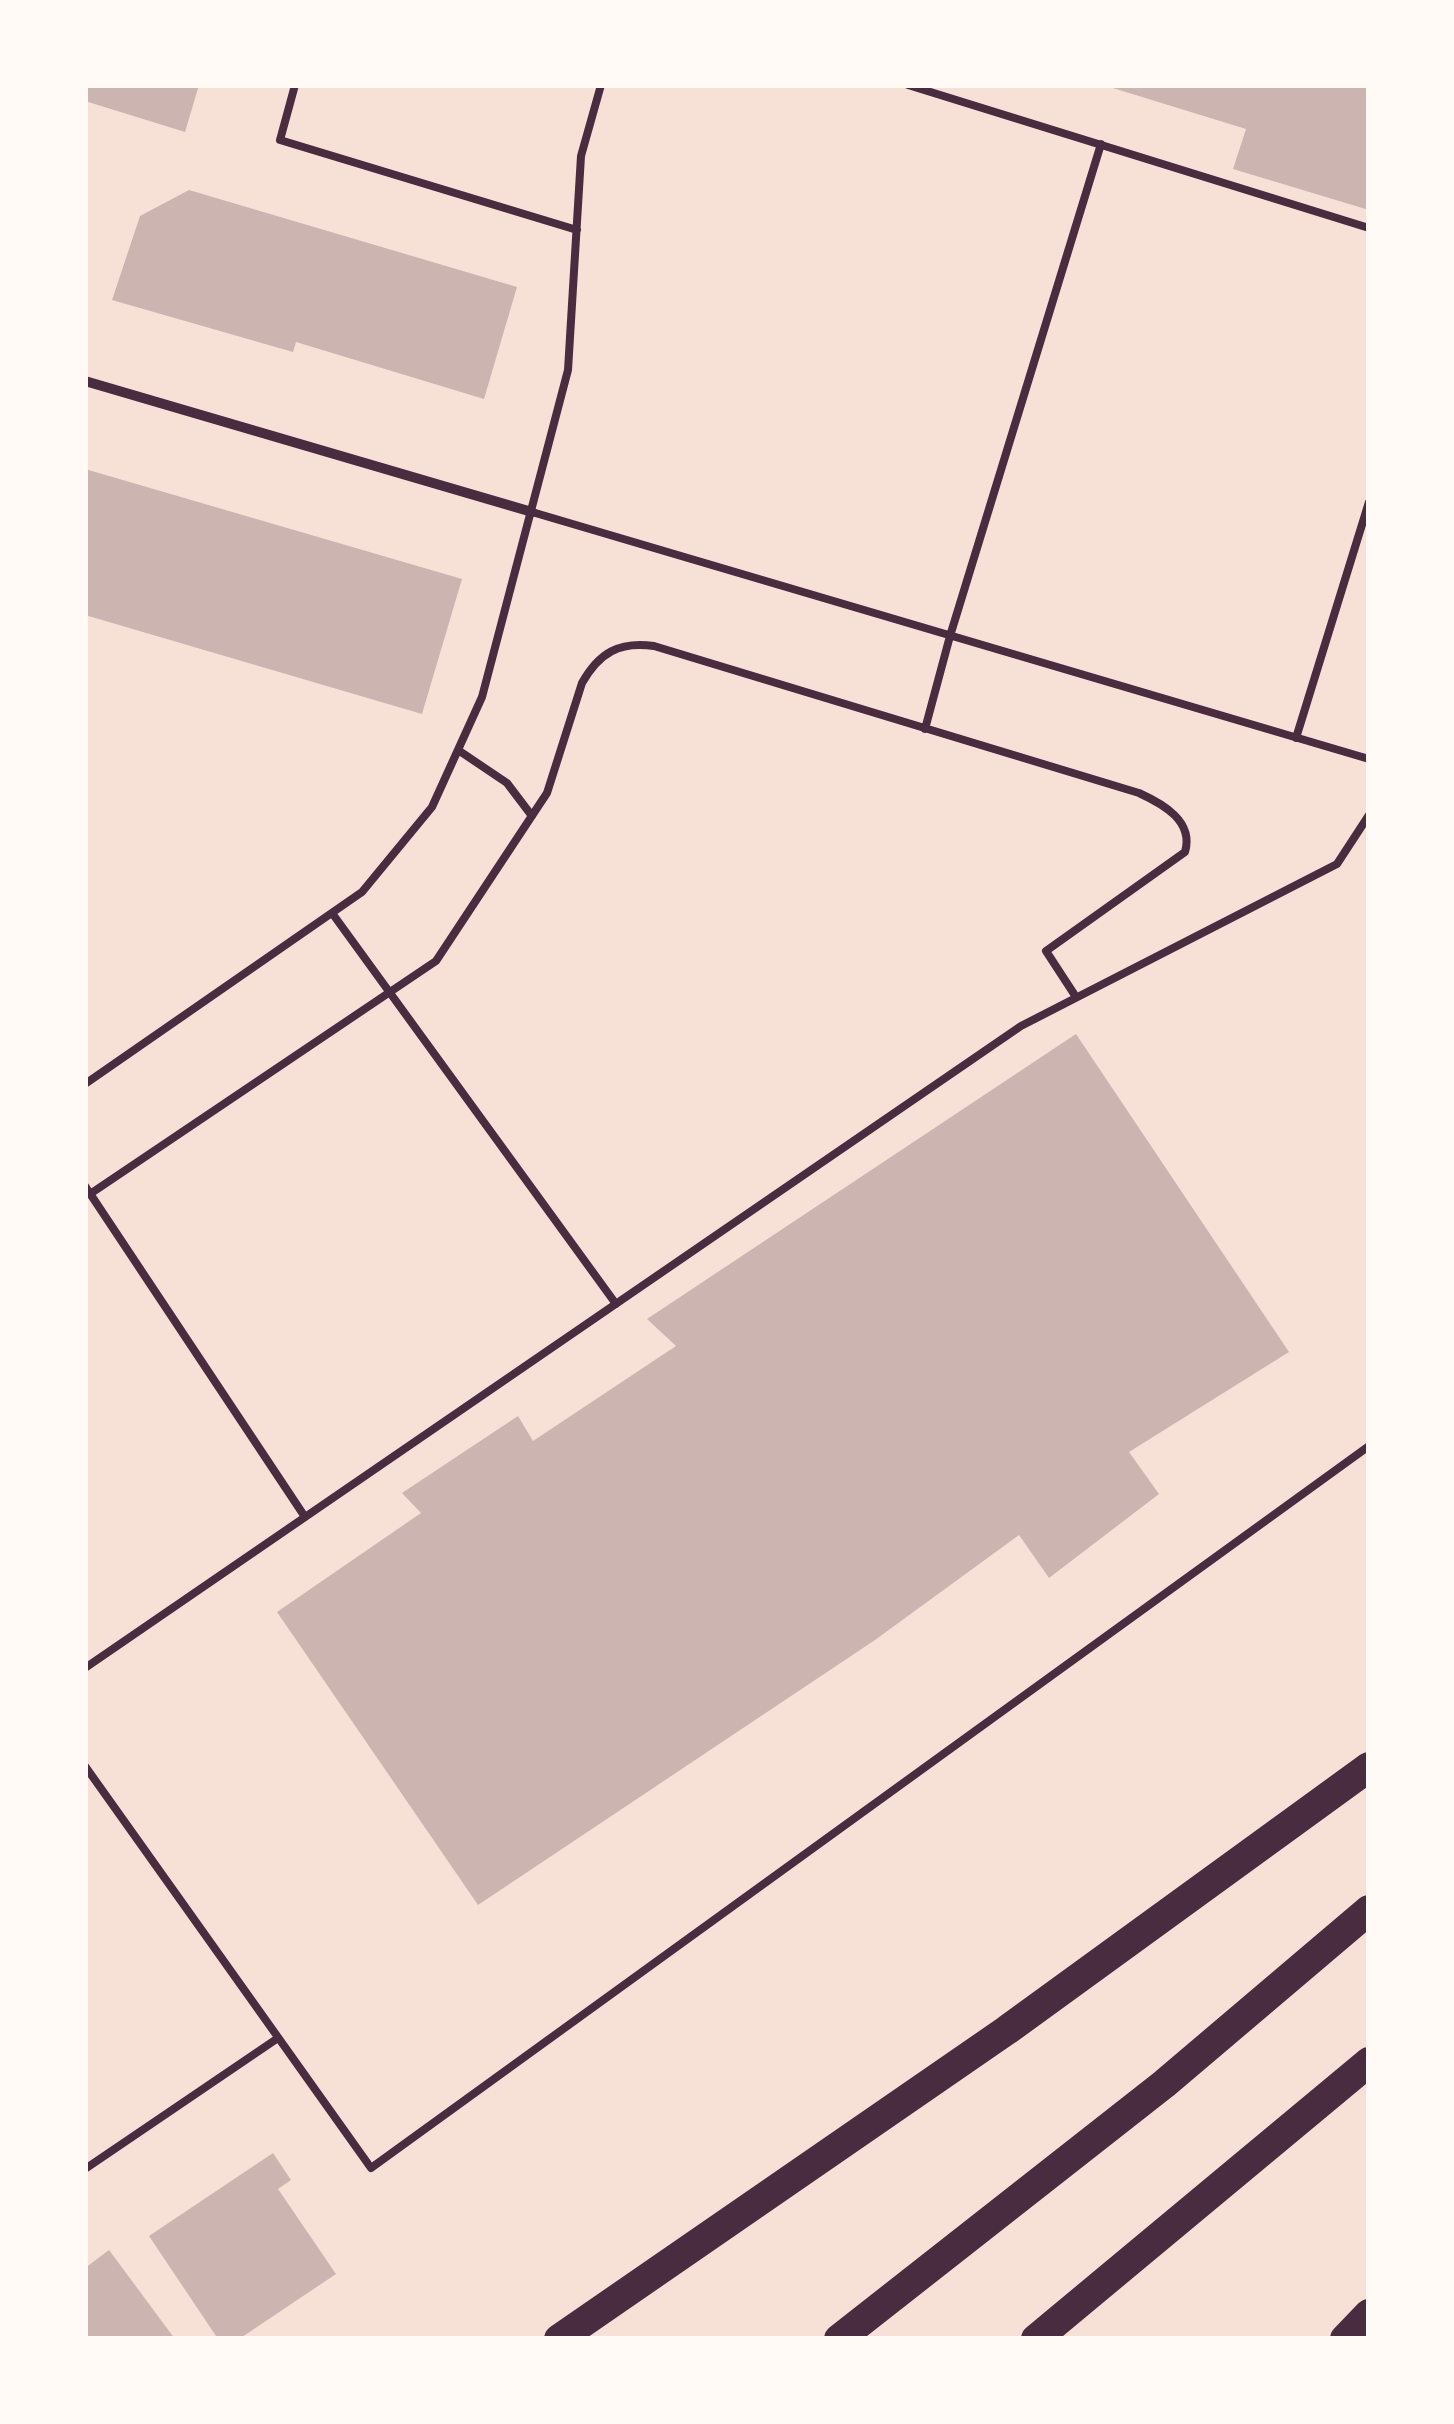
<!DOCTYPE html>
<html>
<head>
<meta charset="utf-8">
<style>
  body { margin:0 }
  #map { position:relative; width:1454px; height:2424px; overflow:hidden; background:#f7e1d7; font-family:Mulish,sans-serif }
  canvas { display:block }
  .frame { position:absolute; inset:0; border:88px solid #fffaf5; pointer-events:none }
</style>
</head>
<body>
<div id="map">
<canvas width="1454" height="2424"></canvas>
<div class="frame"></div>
</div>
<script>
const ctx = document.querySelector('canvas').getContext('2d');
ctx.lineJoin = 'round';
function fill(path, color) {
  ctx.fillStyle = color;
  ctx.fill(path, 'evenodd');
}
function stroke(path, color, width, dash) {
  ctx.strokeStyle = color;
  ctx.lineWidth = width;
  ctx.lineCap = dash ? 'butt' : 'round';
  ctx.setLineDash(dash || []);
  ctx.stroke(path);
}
fill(new Path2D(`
  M 85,85 L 199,85 L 185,132 L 85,101 Z
  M 1103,85 L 1369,85 L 1369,210 L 1233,169 L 1246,129 Z
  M 189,190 L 517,287 L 484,399 L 296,342 L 293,352 L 112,300 L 140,216 Z
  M 85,469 L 462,579 L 422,714 L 85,615 Z
  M 1076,1034 L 1289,1352 L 1129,1452 L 1159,1494 L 1049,1578 L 1019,1535 L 875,1640 L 478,1905 L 277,1612 L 421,1513 L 402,1493 L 518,1416 L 533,1441 L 676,1346 L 647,1319 Z
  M 273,2153 L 291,2180 L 278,2189 L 336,2274 L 239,2339 L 218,2339 L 149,2236 Z
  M 109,2250 L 175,2339 L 85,2339 L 85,2268 Z`), '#ccb4b1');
stroke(new Path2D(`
  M 295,85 L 280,140 L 577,230
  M 908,85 L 1369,228
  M 532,512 L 1369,759
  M 925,729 L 950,636 L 1101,144
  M 1296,738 L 1369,502
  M 458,750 L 507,783 L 532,816
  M 332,913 L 616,1304
  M 85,1084 L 362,892 L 432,807 L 482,697 L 568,370 L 581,156 L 601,85
  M 85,1186 L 305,1517
  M 90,1194 L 436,961 L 547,793 L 582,683 C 599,653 619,641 654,646 L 1139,793 C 1163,804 1194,821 1185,852 L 1046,951 L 1076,997
  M 85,1668 L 1021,1026 L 1337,864 L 1369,815
  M 85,1766 L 371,2168 L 1369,1446
  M 85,2169 L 278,2038`), '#4a2c40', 8);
stroke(new Path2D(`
  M 85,381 L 532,512`), '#4a2c40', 10);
stroke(new Path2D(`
  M 559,2339 L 1007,2030 L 1369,1767
  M 839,2339 L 1164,2084 L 1369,1910
  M 1036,2339 L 1369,2062
  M 1345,2339 L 1369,2314`), '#4a2c40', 30);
</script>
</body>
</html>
